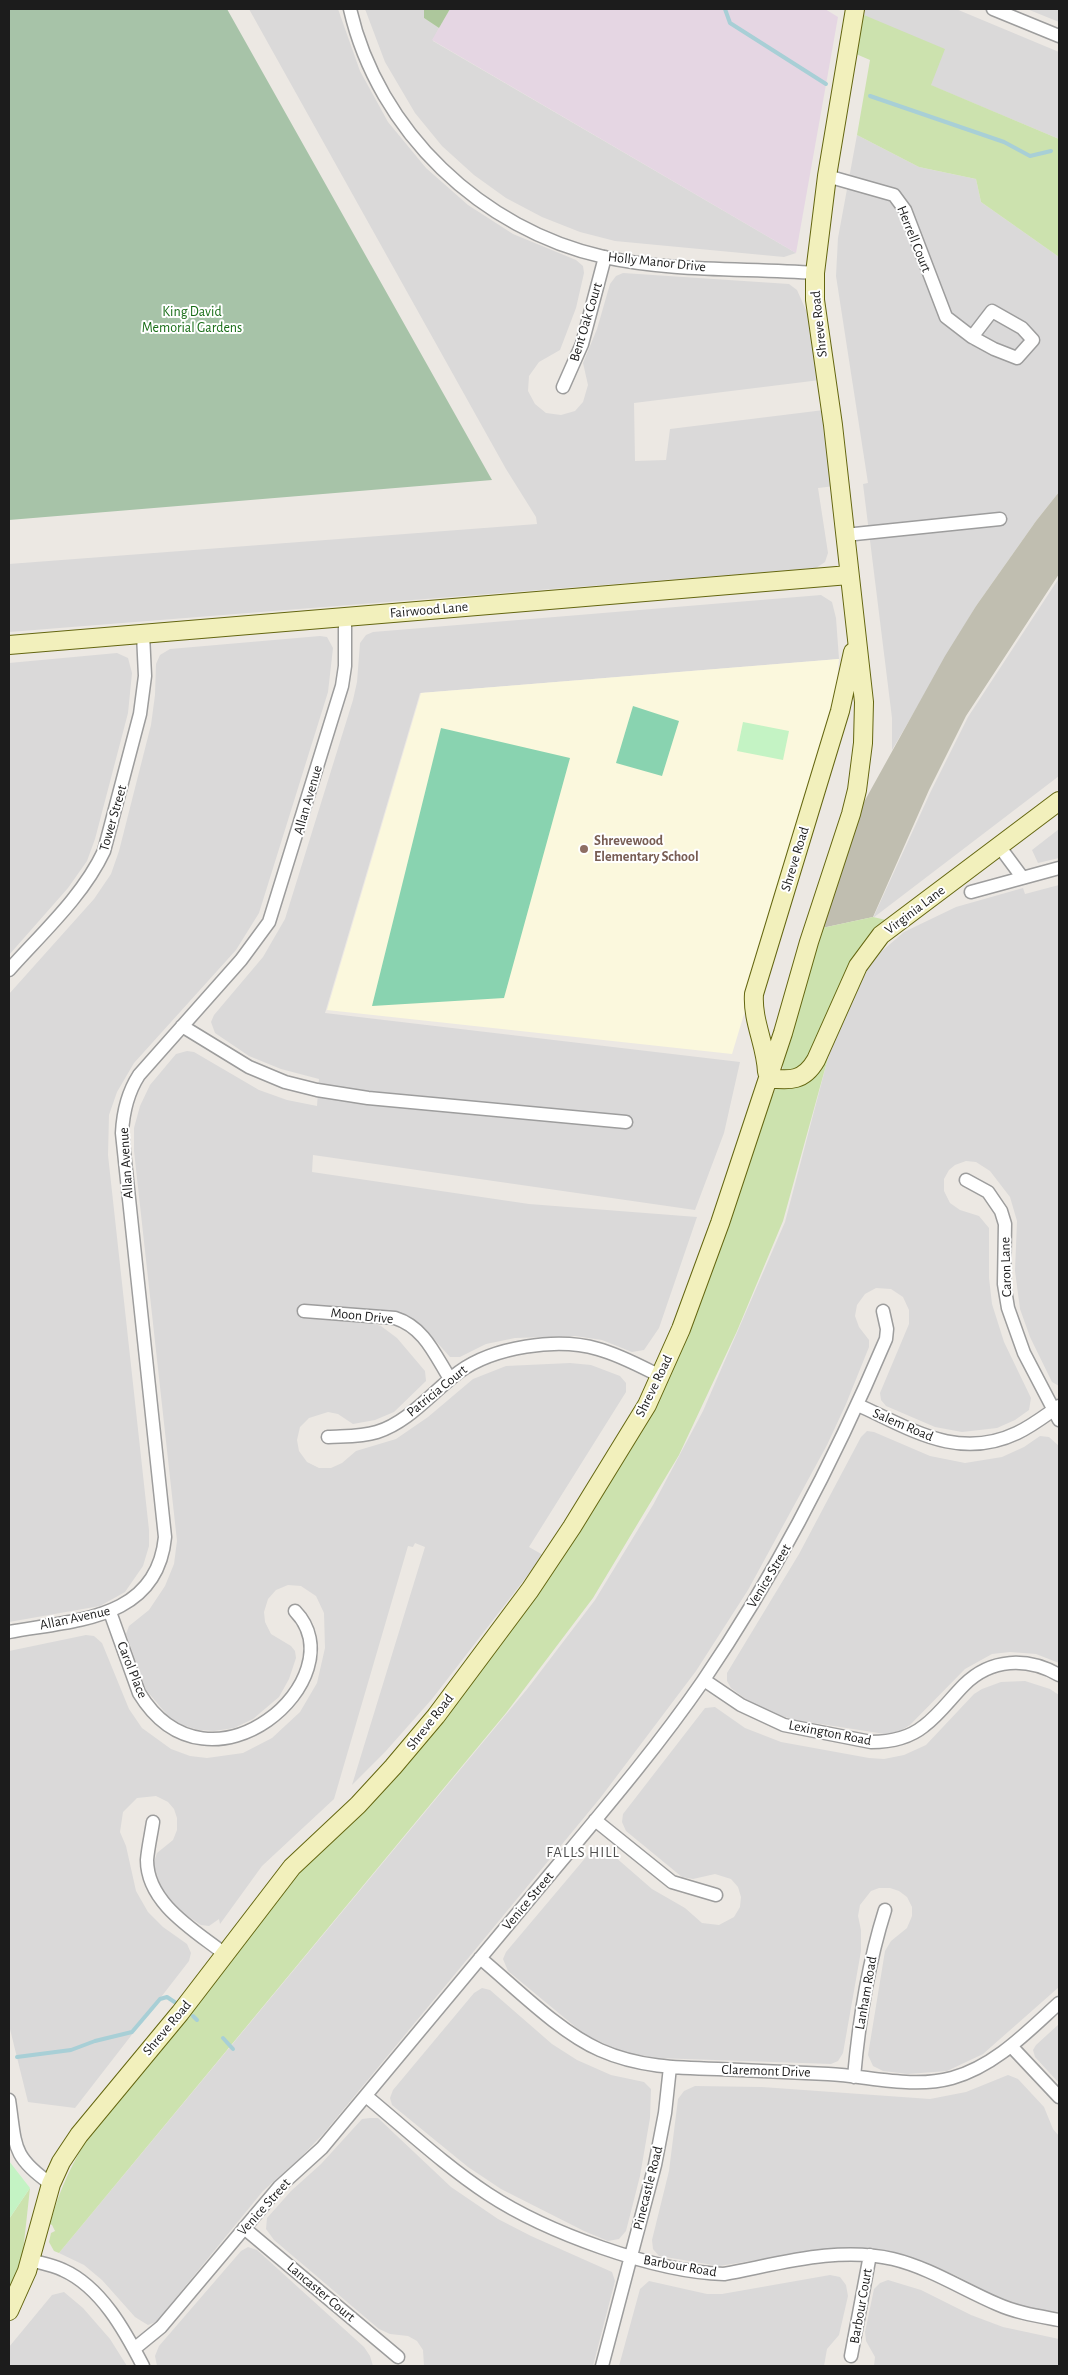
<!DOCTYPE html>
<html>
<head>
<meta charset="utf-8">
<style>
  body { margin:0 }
  #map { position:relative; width:1068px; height:2375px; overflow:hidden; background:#ece8e3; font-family:"Alegreya Sans",sans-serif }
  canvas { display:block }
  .frame { position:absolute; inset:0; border:10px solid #1c1c1c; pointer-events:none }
</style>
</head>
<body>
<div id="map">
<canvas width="1068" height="2375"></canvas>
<div class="frame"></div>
</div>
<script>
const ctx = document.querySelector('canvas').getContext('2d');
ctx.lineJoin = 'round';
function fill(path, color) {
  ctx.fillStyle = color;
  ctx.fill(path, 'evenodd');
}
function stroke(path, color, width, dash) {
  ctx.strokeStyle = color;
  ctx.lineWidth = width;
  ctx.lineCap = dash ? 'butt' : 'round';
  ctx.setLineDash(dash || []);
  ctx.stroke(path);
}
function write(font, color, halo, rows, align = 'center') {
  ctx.font = font + ' "Alegreya Sans",sans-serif';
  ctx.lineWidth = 4;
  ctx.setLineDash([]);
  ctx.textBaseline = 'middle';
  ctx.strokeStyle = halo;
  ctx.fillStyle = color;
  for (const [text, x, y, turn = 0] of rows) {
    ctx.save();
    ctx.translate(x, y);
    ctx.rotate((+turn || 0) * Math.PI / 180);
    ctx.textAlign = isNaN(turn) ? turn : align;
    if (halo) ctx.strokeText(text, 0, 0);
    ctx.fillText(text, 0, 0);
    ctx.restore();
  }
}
fill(new Path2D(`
  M 249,9 L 338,9 L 360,71 L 388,122 L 426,168 L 468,205 L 513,234 L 576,260 L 583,266 L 584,273 L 576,308 L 560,350 L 539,362 L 529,376 L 528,391 L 535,404 L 546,413 L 561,415 L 575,411 L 583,402 L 588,385 L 583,363 L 597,329 L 610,284 L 616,276 L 623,273 L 789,284 L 797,290 L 813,326 L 820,380 L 634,403 L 635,461 L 666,460 L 670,429 L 824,410 L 835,486 L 818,488 L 828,553 L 825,562 L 816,568 L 9,632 L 9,564 L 537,524 L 536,517 L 506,469 Z
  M 365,9 L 424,9 L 424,18 L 439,28 L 433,41 L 796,253 L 784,257 L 615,241 L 580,232 L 542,217 L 506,198 L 474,175 L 442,146 L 415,113 L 385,62 Z
  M 865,9 L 956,9 L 1059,52 L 1059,139 L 930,85 L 864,15 Z
  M 1027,9 L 1059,9 L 1059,22 Z
  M 857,135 L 919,167 L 976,179 L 981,202 L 1059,257 L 1059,492 L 1036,521 L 976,606 L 892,750 L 892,718 L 863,484 L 868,483 L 836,276 L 838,238 Z
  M 1059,578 L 1059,776 L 873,918 L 931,791 L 968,717 Z
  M 821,595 L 832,602 L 836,618 L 839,659 L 420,693 L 325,1013 L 740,1062 L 724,1133 L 695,1210 L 313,1155 L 312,1172 L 529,1204 L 697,1217 L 659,1328 L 644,1350 L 632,1352 L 602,1340 L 575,1336 L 515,1338 L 486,1344 L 460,1357 L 450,1357 L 424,1328 L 362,1320 L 381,1326 L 397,1338 L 425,1371 L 426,1381 L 394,1412 L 375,1420 L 353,1424 L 338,1414 L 328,1412 L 309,1418 L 300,1427 L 297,1440 L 299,1451 L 307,1462 L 319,1468 L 331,1468 L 342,1463 L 356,1451 L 396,1439 L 428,1417 L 473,1379 L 506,1366 L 570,1363 L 591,1365 L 620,1376 L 626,1383 L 626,1392 L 529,1547 L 543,1555 L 534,1567 L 432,1699 L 385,1752 L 352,1785 L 425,1547 L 415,1543 L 413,1547 L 408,1546 L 334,1799 L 262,1866 L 220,1924 L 219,1919 L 209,1926 L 201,1925 L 180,1911 L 162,1890 L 153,1865 L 157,1853 L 173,1840 L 177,1830 L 177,1818 L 174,1809 L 168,1802 L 156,1796 L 137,1798 L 123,1812 L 120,1832 L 126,1846 L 136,1891 L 148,1912 L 163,1927 L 187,1944 L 191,1953 L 189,1961 L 75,2108 L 28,2102 L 9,2025 L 9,1651 L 86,1635 L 94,1636 L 102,1643 L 129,1709 L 142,1728 L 171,1749 L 190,1756 L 207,1758 L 243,1753 L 272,1738 L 300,1712 L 317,1683 L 325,1648 L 324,1613 L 316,1596 L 301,1586 L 288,1585 L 276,1590 L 268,1599 L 264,1612 L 265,1622 L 271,1634 L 291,1646 L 295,1651 L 296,1658 L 289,1679 L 279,1697 L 253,1719 L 234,1728 L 214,1731 L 199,1730 L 181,1725 L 169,1717 L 146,1690 L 126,1634 L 129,1626 L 149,1610 L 165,1586 L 174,1564 L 177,1541 L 134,1151 L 134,1128 L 140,1106 L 150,1085 L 176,1054 L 187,1051 L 194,1052 L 259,1090 L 287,1100 L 317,1106 L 319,1079 L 281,1069 L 249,1056 L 215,1033 L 211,1022 L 214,1015 L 263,957 L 285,919 L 353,700 L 357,682 L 360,643 L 366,635 L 373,632 Z
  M 320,636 L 327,637 L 333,648 L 328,692 L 259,913 L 236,950 L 134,1063 L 117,1092 L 109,1115 L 108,1155 L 149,1530 L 149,1546 L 143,1566 L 125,1592 L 100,1606 L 9,1622 L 9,994 L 94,899 L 111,874 L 119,851 L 151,725 L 155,695 L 156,664 L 160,655 L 170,649 Z
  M 117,653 L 128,658 L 132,673 L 128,713 L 95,839 L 87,861 L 68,888 L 9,955 L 9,663 Z
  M 1059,829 L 1059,858 L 1038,863 L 1032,850 Z
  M 1059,885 L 1059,1386 L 1052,1382 L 1030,1337 L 1020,1309 L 1015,1271 L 1017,1221 L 1010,1197 L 990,1171 L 976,1162 L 966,1161 L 955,1165 L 949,1170 L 944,1179 L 944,1191 L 950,1203 L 960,1210 L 979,1216 L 989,1228 L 989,1278 L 992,1304 L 1004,1342 L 1031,1398 L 1029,1410 L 1015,1420 L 997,1428 L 962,1432 L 935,1427 L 886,1406 L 881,1400 L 880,1393 L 909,1324 L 909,1310 L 903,1297 L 891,1289 L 876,1288 L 865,1294 L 857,1305 L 855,1316 L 859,1327 L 869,1340 L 869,1347 L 846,1404 L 827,1445 L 748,1590 L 696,1671 L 601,1797 L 324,2133 L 301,2157 L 263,2191 L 156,2322 L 148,2325 L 143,2322 L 135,2317 L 102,2280 L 84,2265 L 59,2253 L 528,1688 L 595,1600 L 653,1505 L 703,1411 L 785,1222 L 833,1039 L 858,983 L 875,957 L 904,932 L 956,907 L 1023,888 L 1025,894 Z
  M 867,1431 L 874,1432 L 930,1456 L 965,1463 L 1002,1457 L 1024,1447 L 1040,1436 L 1049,1437 L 1059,1446 L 1059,1663 L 1036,1654 L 1010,1652 L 992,1654 L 965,1669 L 910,1725 L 898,1732 L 885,1734 L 795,1720 L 772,1713 L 750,1702 L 731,1688 L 727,1681 L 727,1673 L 799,1554 L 861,1437 Z
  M 1025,1681 L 1050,1689 L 1059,1695 L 1059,1987 L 983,2054 L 947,2071 L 908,2074 L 883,2071 L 873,2066 L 868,2055 L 885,1951 L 891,1941 L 907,1928 L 912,1916 L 912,1907 L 907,1897 L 899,1891 L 890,1888 L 879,1888 L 871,1891 L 860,1905 L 858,1916 L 861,1930 L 861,1951 L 843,2053 L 838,2061 L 831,2064 L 656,2058 L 622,2052 L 584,2034 L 508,1971 L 503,1959 L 506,1952 L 592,1850 L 598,1847 L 606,1849 L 652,1889 L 685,1908 L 702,1923 L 719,1925 L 734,1917 L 740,1907 L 741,1897 L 738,1887 L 731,1879 L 715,1874 L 693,1879 L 682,1877 L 626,1831 L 622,1822 L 623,1814 L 705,1708 L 715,1707 L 745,1728 L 781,1742 L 869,1758 L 884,1759 L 904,1755 L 926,1745 L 974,1694 L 982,1689 L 1001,1682 Z
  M 482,1988 L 490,1990 L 552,2044 L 577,2060 L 611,2075 L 644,2082 L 651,2089 L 650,2118 L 640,2176 L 626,2231 L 619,2239 L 608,2241 L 584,2231 L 501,2189 L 468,2167 L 392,2105 L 390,2098 L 393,2090 L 474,1993 Z
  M 1059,2024 L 1059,2083 L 1035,2057 L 1033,2050 L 1036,2045 Z
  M 1008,2075 L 1018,2079 L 1044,2107 L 1053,2129 L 1059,2136 L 1059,2313 L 1022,2306 L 989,2293 L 957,2276 L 914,2258 L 874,2249 L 820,2250 L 719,2266 L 659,2256 L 653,2249 L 652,2240 L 669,2171 L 678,2099 L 684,2091 L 695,2086 L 762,2087 L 930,2099 L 966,2092 Z
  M 370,2118 L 378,2118 L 451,2187 L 498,2219 L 531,2236 L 612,2272 L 615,2281 L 593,2366 L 424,2366 L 423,2350 L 417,2341 L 408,2336 L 390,2334 L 379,2329 L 274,2240 L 266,2229 L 267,2218 L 291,2191 L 321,2164 L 362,2119 Z
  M 248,2247 L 257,2250 L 364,2347 L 370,2356 L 373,2366 L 157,2366 L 155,2356 L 159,2346 L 241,2251 Z
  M 830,2275 L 840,2277 L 846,2285 L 848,2296 L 839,2335 L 827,2349 L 824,2366 L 619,2366 L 640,2289 L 649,2281 L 707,2294 L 722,2294 Z
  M 888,2280 L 921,2290 L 971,2315 L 1003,2327 L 1059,2339 L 1059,2366 L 874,2366 L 875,2357 L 866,2341 L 865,2332 L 874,2289 L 880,2283 Z
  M 64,2292 L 83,2308 L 110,2339 L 127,2366 L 9,2366 L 9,2347 L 52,2295 Z`), '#dad9d9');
fill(new Path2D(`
  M 450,9 L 825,9 L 838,17 L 796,253 L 432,40 Z`), '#e5d6e3');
fill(new Path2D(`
  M 839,659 L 836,694 L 830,728 L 732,1054 L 327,1010 L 421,693 Z`), '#fbf8dd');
fill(new Path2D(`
  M 1059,492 L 1059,574 L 966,716 L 929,790 L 873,917 L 822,928 L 852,841 L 859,811 L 945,656 L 976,606 L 1036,521 Z`), '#c0beb0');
fill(new Path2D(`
  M 864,15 L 945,49 L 931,85 L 1059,139 L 1059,257 L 981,202 L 976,179 L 919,167 L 857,135 L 870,60 L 856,54 Z
  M 873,917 L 886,920 L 855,958 L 809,1060 L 828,1058 L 783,1221 L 737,1331 L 679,1455 L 593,1598 L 506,1713 L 59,2253 L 54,2251 L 49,2242 L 51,2233 L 55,2231 L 52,2225 L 50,2224 C 59,2190 73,2161 92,2131 L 266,1909 L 457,1698 L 684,1341 L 707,1285 L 767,1102 L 773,1095 L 783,1067 L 781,1060 L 822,928 Z
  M 30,2188 L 22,2261 L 9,2291 L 9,2219 Z`), '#cce2ae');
fill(new Path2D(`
  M 424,9 L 450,9 L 439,28 L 424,18 Z`), '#adc79c');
fill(new Path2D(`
  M 9,9 L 227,9 L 492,480 L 9,520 Z`), '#a7c3a8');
fill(new Path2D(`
  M 743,722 L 789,731 L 783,760 L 737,751 Z
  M 9,2161 L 30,2188 L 9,2219 Z`), '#c4f3c4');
fill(new Path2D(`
  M 633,706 L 679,721 L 662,776 L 616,763 Z
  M 441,728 L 570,758 L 504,998 L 372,1006 Z`), '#89d3b0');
stroke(new Path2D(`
  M 725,9 L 730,23 L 826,84
  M 870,96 L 1004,142 L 1030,156 L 1051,151
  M 193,2016 L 197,2020
  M 223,2038 L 233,2049
  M 17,2057 L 71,2050 L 95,2041 L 132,2032 L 160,1999 L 167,1997 L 176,2003`), '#a8cfd6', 4);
const street = new Path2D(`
  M 350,9 C 378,131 482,230 604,257 C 672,272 745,268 815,273
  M 993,9 L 1059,36
  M 827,176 L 894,195 L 905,210 L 946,317 L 972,337
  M 992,311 L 1022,328 L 1033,340 L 1017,358 L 994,349 L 972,337 Z
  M 563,387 L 582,344 L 605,257
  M 845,535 L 1000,519
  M 999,846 L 1022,877
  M 971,892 L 1059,868
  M 9,970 C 42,933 83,896 104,851 L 140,714 L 145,676 L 143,634
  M 182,1026 L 249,1067 L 285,1082 L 317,1090 L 368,1098 L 626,1122
  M 966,1180 L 988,1192 L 1001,1211 L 1005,1224 L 1004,1284 L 1008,1308 L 1024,1353 L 1059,1420
  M 304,1311 L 395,1318 C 424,1327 435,1355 450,1379
  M 858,1405 C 911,1429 958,1461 1017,1433 C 1032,1426 1046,1415 1059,1406
  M 328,1437 C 344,1436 361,1437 377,1432 C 409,1422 432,1392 459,1372 C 493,1347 557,1337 598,1349 C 620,1355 640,1366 660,1376
  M 110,1612 L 139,1693 C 210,1809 359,1677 295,1611
  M 9,1632 C 73,1620 157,1621 165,1537 L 122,1133 C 123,1113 128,1092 139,1075 L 241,960 L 269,922 L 342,686 L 345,666 L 345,617
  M 704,1680 L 741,1705 L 784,1725 L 871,1742 C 890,1742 908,1739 924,1726 C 939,1715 951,1698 964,1685 C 991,1658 1027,1657 1059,1675
  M 595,1820 L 672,1882 L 716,1895
  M 153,1822 C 151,1835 148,1848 147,1860 C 147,1904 196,1931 226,1955
  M 480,1958 C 515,1987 559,2032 600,2050 C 638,2067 677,2068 718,2069 C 755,2071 791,2072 828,2074 C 869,2076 912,2089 952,2078 C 995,2066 1027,2032 1059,2003
  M 1011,2046 L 1059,2097
  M 854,2077 C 859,2020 868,1964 885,1910
  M 366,2096 C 406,2129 444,2165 488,2194 C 546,2232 654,2272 724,2274 C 779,2264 837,2246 893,2259 C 930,2268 962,2289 997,2304 C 1017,2313 1038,2316 1059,2320
  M 9,2100 C 16,2146 11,2156 51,2184
  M 244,2228 L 398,2357
  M 30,2260 C 41,2263 53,2265 63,2270 C 101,2287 125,2331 143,2366
  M 134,2349 L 161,2327 L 279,2187 L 322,2148 C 396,2060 469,1972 542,1884 C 597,1818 654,1752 703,1681 C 776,1574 835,1459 886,1339 L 887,1329 L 883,1311
  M 851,2356 L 870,2255
  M 602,2366 L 655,2165 L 665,2113 L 670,2067`);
const secondary = new Path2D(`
  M 9,645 L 849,575
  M 767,1072 C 766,1045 752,1021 754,994 L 840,711 L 853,652
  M 768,1078 C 790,1081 804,1081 816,1060 L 858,966 L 881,935 L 1059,801
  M 9,2311 L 27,2271 L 51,2184 L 61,2162 L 79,2135 L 180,2013 L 292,1867 L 358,1805 L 393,1767 L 436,1716 L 530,1590 L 572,1527 L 647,1405 L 681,1329 L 720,1223 L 783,1033 L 809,942 L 851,814 L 857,790 L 863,743 L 864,702 L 833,425 L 815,300 L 815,273 L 827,176 L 855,9`);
stroke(street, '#9d9d9d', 15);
stroke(secondary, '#646610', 20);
stroke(street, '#fff', 12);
stroke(secondary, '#f2f0bc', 18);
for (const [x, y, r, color] of [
  [584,849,5,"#8d6e63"]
]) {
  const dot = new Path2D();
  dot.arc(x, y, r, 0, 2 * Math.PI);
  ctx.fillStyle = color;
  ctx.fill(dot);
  stroke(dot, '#fff', 2);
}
write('14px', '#1c1c1c', '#fff', [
  ["Herrell Court",914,239,68],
  ["Holly Manor Drive",657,262,6],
  ["Bent Oak Court",586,322,-73],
  ["Shreve Road",819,324,-96],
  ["Fairwood Lane",429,610,-5],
  ["Allan Avenue",308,800,-74],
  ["Tower Street",113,818,-74],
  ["Shreve Road",795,859,-73],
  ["Virginia Lane",915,910,-37],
  ["Allan Avenue",126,1163,-94],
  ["Caron Lane",1006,1267,-92],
  ["Moon Drive",362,1316,6],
  ["Shreve Road",654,1386,-64],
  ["Patricia Court",437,1391,-39],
  ["Salem Road",903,1425,23],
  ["Venice Street",769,1576,-59],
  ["Allan Avenue",75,1618,-12],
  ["Carol Place",132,1670,68],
  ["Shreve Road",430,1722,-52],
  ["Lexington Road",830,1733,11],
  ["Venice Street",528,1901,-50],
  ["Lanham Road",866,1993,-80],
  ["Shreve Road",167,2028,-50],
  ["Claremont Drive",766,2071,2],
  ["Pinecastle Road",648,2188,-76],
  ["Venice Street",264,2207,-48],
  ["Barbour Road",680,2266,10],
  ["Lancaster Court",321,2292,40],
  ["Barbour Court",861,2306,-80]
]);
write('14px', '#186d17', '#fff', [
  ["King David",192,312],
  ["Memorial Gardens",192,328]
]);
write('bold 14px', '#785e54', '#fff', [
  ["Shrevewood",594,841],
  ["Elementary School",594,857]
], 'left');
ctx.letterSpacing = '1px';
write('15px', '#4f4f4f', '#fff', [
  ["FALLS HILL",583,1852]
]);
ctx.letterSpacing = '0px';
</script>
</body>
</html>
